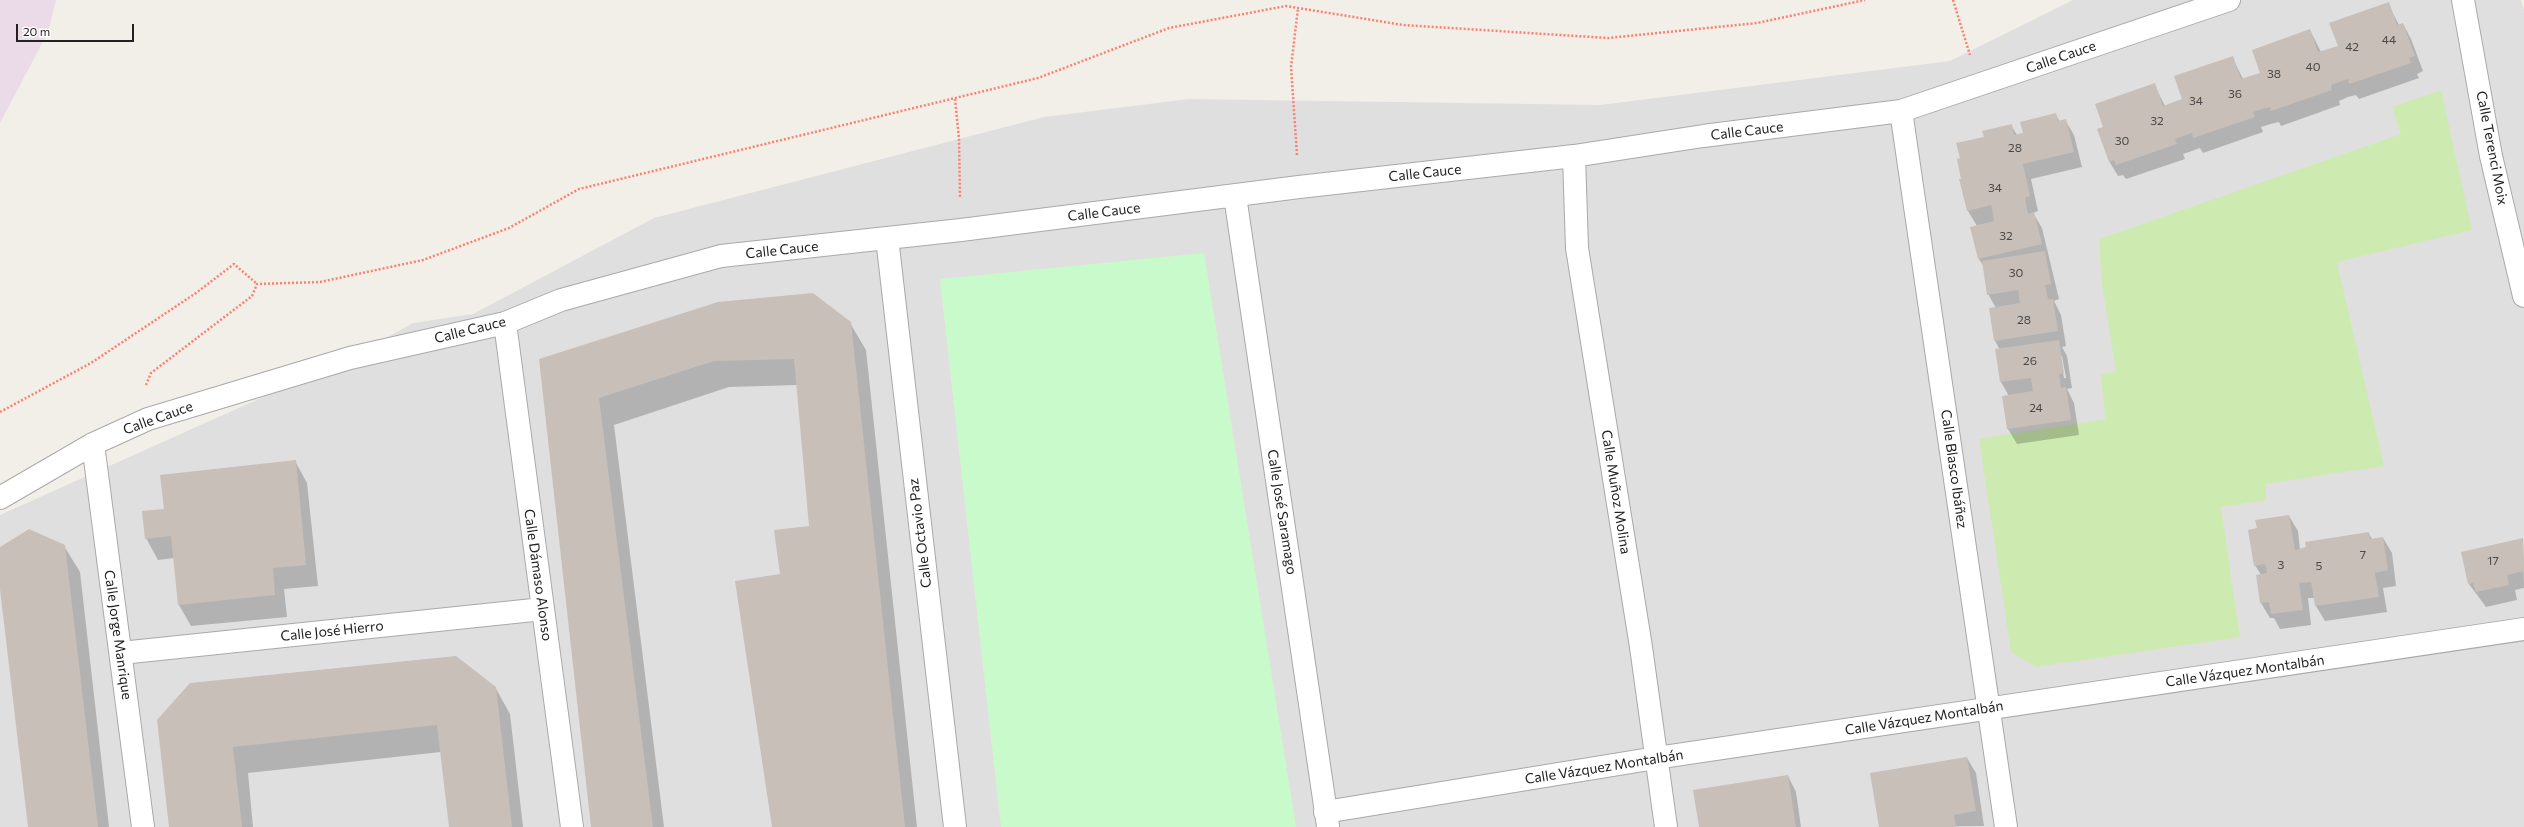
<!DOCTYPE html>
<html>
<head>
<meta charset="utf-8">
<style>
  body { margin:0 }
  #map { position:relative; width:2524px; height:827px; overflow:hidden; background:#f2efe9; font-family:Commissioner,sans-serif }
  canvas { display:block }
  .scale { position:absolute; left:16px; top:24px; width:118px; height:18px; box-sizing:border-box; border:2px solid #222; border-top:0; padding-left:5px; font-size:12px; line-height:14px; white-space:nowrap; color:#222; -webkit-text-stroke:3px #fff; paint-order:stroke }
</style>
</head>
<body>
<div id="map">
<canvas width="2524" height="827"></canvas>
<div class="scale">20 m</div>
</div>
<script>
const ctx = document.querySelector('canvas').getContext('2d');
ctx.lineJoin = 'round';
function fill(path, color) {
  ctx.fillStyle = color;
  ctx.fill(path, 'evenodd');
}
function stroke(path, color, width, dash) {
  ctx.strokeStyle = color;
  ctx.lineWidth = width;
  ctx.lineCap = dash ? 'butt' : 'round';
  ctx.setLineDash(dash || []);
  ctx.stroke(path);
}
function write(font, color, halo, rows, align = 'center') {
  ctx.font = font + ' Commissioner,sans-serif';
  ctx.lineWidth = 4;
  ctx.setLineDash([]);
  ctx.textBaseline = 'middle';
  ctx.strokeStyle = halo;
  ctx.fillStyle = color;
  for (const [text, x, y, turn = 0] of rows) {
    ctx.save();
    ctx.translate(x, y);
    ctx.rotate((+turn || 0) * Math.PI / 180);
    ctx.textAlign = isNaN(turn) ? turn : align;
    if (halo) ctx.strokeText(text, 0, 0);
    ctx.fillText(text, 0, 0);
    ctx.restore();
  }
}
fill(new Path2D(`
  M 2073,0 L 2521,0 L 2524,10 L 2524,827 L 0,827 L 0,515 L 350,358 L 413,323 L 473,314 L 654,218 L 1044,117 L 1189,99 L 1600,105 L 1950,61 Z`), '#e0dfdf');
fill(new Path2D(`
  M 0,0 L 56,0 L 48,32 L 0,123 Z`), '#ebdbe8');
fill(new Path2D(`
  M 2441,90 L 2472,230 L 2337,262 L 2384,466 L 2265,484 L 2266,500 L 2221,507 L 2240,637 L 2036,667 L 2011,652 L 1979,439 L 2105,419 L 2101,374 L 2116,372 L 2102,284 L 2099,239 L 2401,134 L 2392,107 Z`), '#cdebb0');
fill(new Path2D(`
  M 1204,253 L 1296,827 L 1001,827 L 940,279 Z`), '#c8facc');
fill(new Path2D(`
  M 2388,4 L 2399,25 L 2403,24 L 2411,39 L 2423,71 L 2417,74 L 2419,78 L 2359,99 L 2356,95 L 2348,97 L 2339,101 L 2340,105 L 2281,126 L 2279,122 L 2271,124 L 2261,127 L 2263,132 L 2203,153 L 2200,148 L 2192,151 L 2183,154 L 2185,159 L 2126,179 L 2123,175 L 2118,176 L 2109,161 L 2105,127 L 2154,84 L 2165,106 L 2183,100 L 2232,57 L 2243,79 L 2261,73 L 2310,30 L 2321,52 L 2339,46 Z
  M 2056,115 L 2060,122 L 2065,120 L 2074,135 L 2082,167 L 2031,179 L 2038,211 L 2033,213 L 2042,228 L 2059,299 L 2054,301 L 2061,315 L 2066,346 L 2062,347 L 2067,356 L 2072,388 L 2067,389 L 2074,403 L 2079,435 L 2017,444 L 2008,429 L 2003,397 L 2009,396 L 2001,382 L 1996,350 L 2000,350 L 1995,341 L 1990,309 L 1996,308 L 1988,294 L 1984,267 L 1979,259 L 1972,228 L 1977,226 L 1968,211 L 1960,180 L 1963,180 L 1961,159 L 1985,138 L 2011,125 L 2017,135 L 2024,133 ZM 2060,356 L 2062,356 L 2066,378 L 2064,378 Z
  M 850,323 L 866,350 L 917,827 L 773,827 L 781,575 L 810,527 L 797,385 L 729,387 L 614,425 L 664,827 L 592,827 L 540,360 Z
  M 295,461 L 307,483 L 318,586 L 284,589 L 287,617 L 191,626 L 179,605 L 174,558 L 158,560 L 146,538 L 165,510 Z
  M 2289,516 L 2298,531 L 2300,550 L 2369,534 L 2372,539 L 2383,538 L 2392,553 L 2396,586 L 2383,588 L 2387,612 L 2325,621 L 2316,606 L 2314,598 L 2308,598 L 2311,625 L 2280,629 L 2274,618 L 2270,618 L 2261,603 L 2257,575 L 2261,575 L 2255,565 L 2258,529 Z
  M 2523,539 L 2524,588 L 2515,590 L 2517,600 L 2486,607 L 2469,584 Z
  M 64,546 L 80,572 L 109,827 L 29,827 L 0,580 L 0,548 Z
  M 495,687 L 510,714 L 523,827 L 450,827 L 441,752 L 248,773 L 253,827 L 170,827 L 158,720 Z
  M 1967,758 L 1976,773 L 1984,826 L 1880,827 Z
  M 1788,776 L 1796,792 L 1801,827 L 1700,827 Z`), '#0003');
fill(new Path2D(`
  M 2389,2 L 2397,25 L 2403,23 L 2415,56 L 2409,58 L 2411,63 L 2349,84 L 2348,79 L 2339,82 L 2331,85 L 2332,90 L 2271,111 L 2270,107 L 2262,109 L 2253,112 L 2255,117 L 2193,138 L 2192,133 L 2183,136 L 2175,139 L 2177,144 L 2116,165 L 2114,160 L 2109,162 L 2097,129 L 2103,127 L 2095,104 L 2155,83 L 2163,106 L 2182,99 L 2174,76 L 2233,56 L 2241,79 L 2260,73 L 2252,50 L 2310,29 L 2318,52 L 2338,46 L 2329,23 Z
  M 2056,113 L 2058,121 L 2066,119 L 2074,152 L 2023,164 L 2030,196 L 2025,198 L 2028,214 L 2034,212 L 2042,244 L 1978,259 L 1970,227 L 1994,221 L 1993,213 L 1991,205 L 1967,211 L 1959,179 L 1961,179 L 1957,159 L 1960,158 L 1956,143 L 1984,137 L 1982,131 L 2012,124 L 2014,135 L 2023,133 L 2020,122 Z
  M 2045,251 L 2051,284 L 2045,285 L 2048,299 L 2053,299 L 2058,331 L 1994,341 L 1989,308 L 2020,303 L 2019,297 L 2018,290 L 1987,295 L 1982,261 Z
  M 813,293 L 851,322 L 905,827 L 772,827 L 735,581 L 780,574 L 774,530 L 809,526 L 794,359 L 714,361 L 599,398 L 653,827 L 591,827 L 539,359 L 718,302 Z
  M 2059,340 L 2064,373 L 2059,374 L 2061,388 L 2066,387 L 2071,420 L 2007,429 L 2002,396 L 2033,391 L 2032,385 L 2031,378 L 2000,382 L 1995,349 Z
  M 296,460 L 306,565 L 273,568 L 275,595 L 178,605 L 171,536 L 145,539 L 142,511 L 164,509 L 160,475 Z
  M 2289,515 L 2295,550 L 2306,547 L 2305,542 L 2369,532 L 2370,539 L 2383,537 L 2388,570 L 2375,573 L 2379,597 L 2315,606 L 2311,582 L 2299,583 L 2303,610 L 2271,614 L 2269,602 L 2260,603 L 2256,575 L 2267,573 L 2265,564 L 2254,566 L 2248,530 L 2257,528 L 2255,520 Z
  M 29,529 L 65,545 L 98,827 L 28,827 L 0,589 L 0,547 Z
  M 2523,538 L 2524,571 L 2507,575 L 2509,585 L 2476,592 L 2473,583 L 2468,584 L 2461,552 Z
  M 456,656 L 496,687 L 512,827 L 449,827 L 437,725 L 233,747 L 242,827 L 169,827 L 157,720 L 190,683 Z
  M 1967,757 L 1976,811 L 1954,815 L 1956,827 L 1879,827 L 1870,773 Z
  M 1788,775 L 1796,827 L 1699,827 L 1693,790 Z`), '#c7bfb8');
const minor = new Path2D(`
  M 2463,0 L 2491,156 L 2524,296
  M 1901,111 L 2006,827
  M 1574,156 L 1577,248 L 1641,647 L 1666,827
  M 1235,196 L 1328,826
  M 887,238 L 955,827
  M 505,323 L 572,827
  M 93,444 L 143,827
  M 0,498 L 93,444 L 148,419 L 350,358 L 505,323 L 561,300 L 721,256 L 961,230 L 1299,187 L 1574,156 L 1703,136 L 1901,111 L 2229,0
  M 121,653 L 543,609
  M 1325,812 L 1656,758 L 2524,629`);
stroke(minor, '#a9a9a9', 24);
stroke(new Path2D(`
  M 1953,0 L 1970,55
  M 955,99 L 959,139 L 960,198
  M 1297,155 L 1291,67 L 1298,8
  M 146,385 L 151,373 L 252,296 L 257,284 L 320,282 L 423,260 L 509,228 L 579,189 L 1038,78 L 1169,28 L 1286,6 L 1403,25 L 1608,38 L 1757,23 L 1865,0
  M 0,412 L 91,363 L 196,293 L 234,264 L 257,284`), '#fa8072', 2.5, [2, 2]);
stroke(minor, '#fff', 22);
write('12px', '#4b4948', null, [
  ["44",2389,40],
  ["42",2352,47],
  ["40",2313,67],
  ["38",2274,74],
  ["36",2235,94],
  ["34",2196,101],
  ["32",2157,121],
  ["30",2122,141],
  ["28",2015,148],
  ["34",1995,188],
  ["32",2006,236],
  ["30",2016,273],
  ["28",2024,320],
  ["26",2030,361],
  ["24",2036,408],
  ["7",2363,555],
  ["17",2493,561],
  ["3",2281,565],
  ["5",2319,566]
]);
write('14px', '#222', '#fff', [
  ["Calle Cauce",2061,57,-19],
  ["Calle Cauce",1747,131,-7],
  ["Calle Terenci Moix",2492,148,79],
  ["Calle Cauce",1425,173,-6],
  ["Calle Cauce",1104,212,-7],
  ["Calle Cauce",782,250,-6],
  ["Calle Cauce",470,330,-14],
  ["Calle Cauce",158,418,-20],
  ["Calle Blasco Ibáñez",1954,469,82],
  ["Calle Muñoz Molina",1616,492,81],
  ["Calle José Saramago",1282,512,81],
  ["Calle Octavio Paz",920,533,-97],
  ["Calle Dámaso Alonso",538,575,82],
  ["Calle José Hierro",332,631,-6],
  ["Calle Jorge Manrique",118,635,82],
  ["Calle Vázquez Montalbán",2245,671,-8],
  ["Calle Vázquez Montalbán",1924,718,-9],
  ["Calle Vázquez Montalbán",1604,767,-9]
]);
</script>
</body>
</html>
